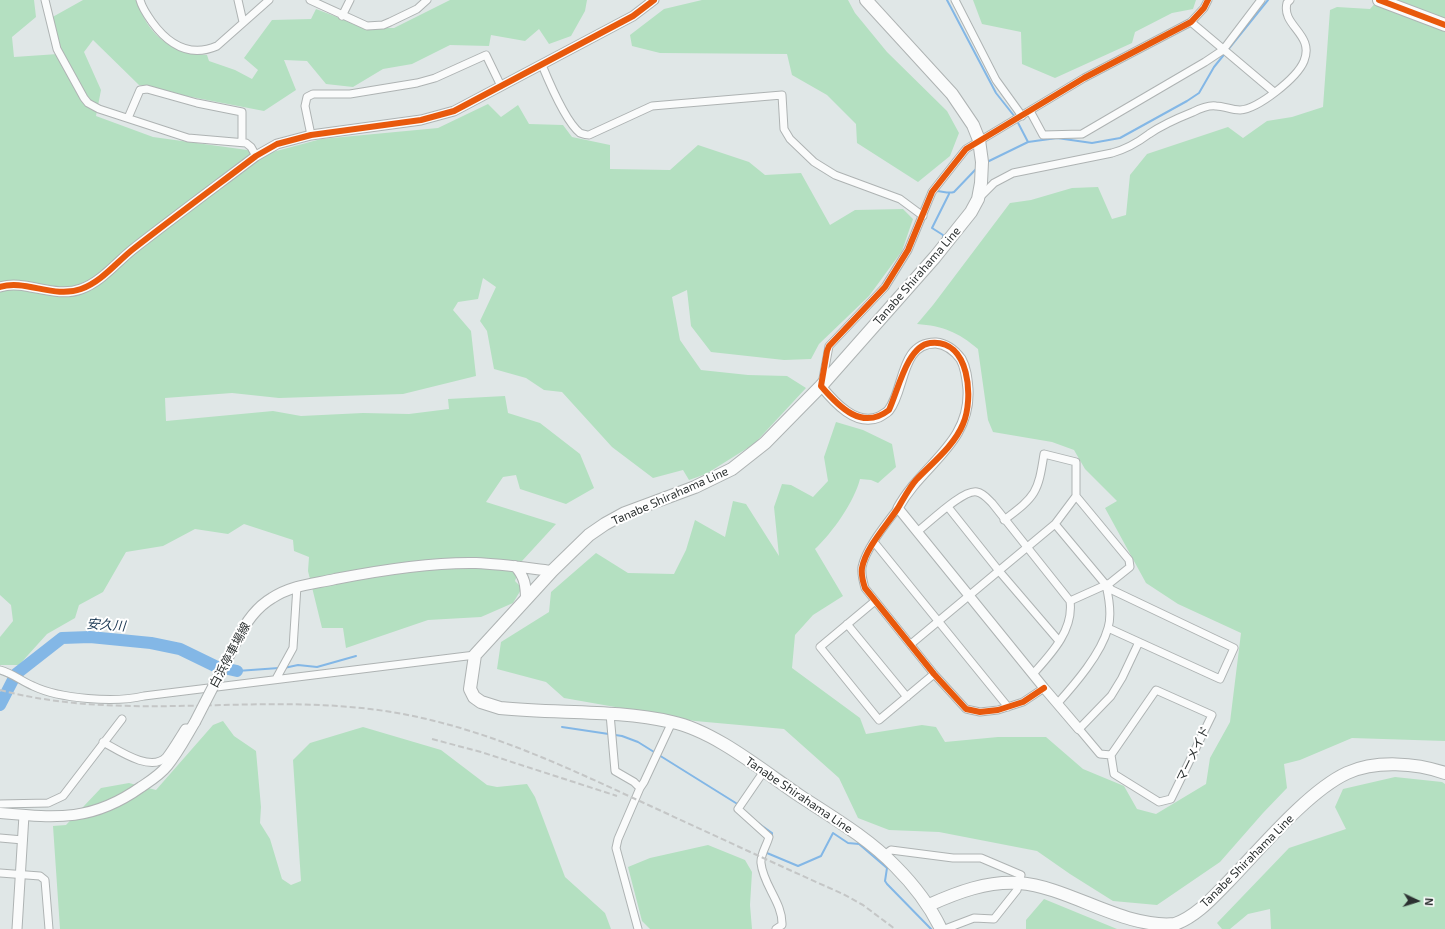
<!DOCTYPE html>
<html>
<head>
<meta charset="utf-8">
<style>
  body { margin:0 }
  #map { position:relative; width:1445px; height:929px; overflow:hidden; background:#e0e7e7; font-family:"Exo 2",sans-serif }
  canvas { display:block }
  .north { position:absolute; left:1397px; top:881px; width:40px; height:40px; -webkit-text-stroke:3px #fff; paint-order:stroke; rotate:94deg; font-size:11px; font-weight:700; line-height:16px; text-align:center; color:#2c3131 }
  .north::after { content:''; display:block; margin:auto; width:14px; height:18px; background:#2c3131; clip-path:polygon(50% 0,100% 100%,50% 72%,0 100%) }
</style>
</head>
<body>
<div id="map">
<canvas width="1445" height="929"></canvas>
<div class="north">N</div>
</div>
<script>
const ctx = document.querySelector('canvas').getContext('2d');
ctx.lineJoin = 'round';
function fill(path, color) {
  ctx.fillStyle = color;
  ctx.fill(path, 'evenodd');
}
function stroke(path, color, width, dash) {
  ctx.strokeStyle = color;
  ctx.lineWidth = width;
  ctx.lineCap = dash ? 'butt' : 'round';
  ctx.setLineDash(dash || []);
  ctx.stroke(path);
}
function write(font, color, halo, rows, align = 'center') {
  ctx.font = font + ' "Exo 2","Noto Sans JP",sans-serif';
  ctx.lineWidth = 4;
  ctx.setLineDash([]);
  ctx.textBaseline = 'middle';
  ctx.strokeStyle = halo;
  ctx.fillStyle = color;
  for (const [text, x, y, turn = 0] of rows) {
    ctx.save();
    ctx.translate(x, y);
    ctx.rotate((+turn || 0) * Math.PI / 180);
    ctx.textAlign = isNaN(turn) ? turn : align;
    if (halo) ctx.strokeText(text, 0, 0);
    ctx.fillText(text, 0, 0);
    ctx.restore();
  }
}
fill(new Path2D(`
  M 0,0 L 34,0 L 36,17 L 12,37 L 14,57 L 58,54 L 49,19 L 83,0 L 137,0 C 148,37 170,51 207,55 L 209,61 L 235,70 L 252,79 L 258,70 L 244,58 L 272,20 L 311,19 L 316,9 L 366,28 L 394,28 L 450,0 L 587,0 L 585,11 L 571,36 L 549,44 L 539,29 L 525,41 L 491,35 L 489,46 L 450,45 L 412,64 L 383,69 L 353,87 L 326,84 L 307,61 L 284,60 L 296,90 L 264,111 L 176,94 L 139,85 L 93,40 L 84,52 L 101,90 L 96,116 L 153,137 L 269,153 L 321,139 L 438,128 L 488,104 L 501,117 L 518,105 L 529,124 L 563,125 L 572,137 L 610,145 L 610,169 L 670,170 L 698,145 L 749,162 L 765,175 L 801,173 L 830,225 L 855,210 L 903,209 L 913,219 L 902,251 L 869,296 L 819,344 L 811,359 L 784,360 L 711,352 L 691,326 L 687,290 L 672,297 L 680,340 L 701,370 L 748,375 L 787,376 L 806,388 L 754,444 L 706,474 L 689,480 L 683,470 L 653,478 L 612,447 L 562,392 L 544,390 L 526,378 L 494,369 L 487,331 L 480,321 L 496,287 L 483,278 L 478,299 L 458,302 L 453,310 L 471,331 L 476,376 L 403,394 L 279,398 L 232,393 L 165,398 L 166,421 L 273,411 L 301,416 L 363,413 L 409,414 L 449,409 L 448,399 L 505,396 L 508,413 L 540,423 L 580,454 L 594,488 L 566,504 L 520,489 L 516,475 L 503,477 L 486,502 L 556,524 L 522,561 L 515,581 L 522,588 L 513,603 L 481,617 L 428,620 L 346,648 L 343,628 L 322,628 L 308,571 L 309,557 L 294,551 L 293,540 L 244,524 L 228,534 L 195,529 L 163,546 L 126,552 L 103,592 L 79,605 L 75,618 L 47,634 L 19,665 L 0,665 L 0,637 L 13,621 L 11,605 L 0,595 Z
  M 702,0 L 848,0 L 855,13 L 887,52 L 947,111 L 959,133 L 950,156 L 918,182 L 857,143 L 856,124 L 827,95 L 792,75 L 787,54 L 660,53 L 632,46 L 630,35 L 664,9 Z
  M 973,0 L 1196,0 L 1193,9 L 1172,13 L 1135,32 L 1132,43 L 1055,78 L 1022,64 L 1021,32 L 982,24 Z
  M 1378,0 L 1445,0 L 1445,741 L 1352,738 L 1300,760 L 1284,764 L 1287,788 L 1263,813 L 1220,862 L 1157,905 L 1113,901 L 1070,874 L 1037,851 L 939,832 L 889,830 L 858,818 L 839,778 L 784,729 L 695,721 L 564,698 L 546,682 L 497,669 L 501,642 L 549,612 L 551,592 L 596,553 L 628,573 L 674,574 L 686,550 L 695,520 L 725,537 L 733,501 L 746,504 L 779,556 L 774,507 L 782,484 L 791,485 L 813,497 L 828,481 L 824,457 L 836,422 L 863,430 L 892,444 L 896,467 L 878,483 L 871,480 L 860,479 C 854,502 833,532 815,549 L 843,596 L 813,615 L 795,635 L 792,668 L 860,718 L 866,734 L 922,725 L 936,727 L 945,742 L 998,737 L 1046,737 L 1083,769 L 1124,786 L 1137,809 L 1156,814 L 1206,784 L 1210,758 L 1230,722 L 1241,633 L 1178,604 L 1146,583 L 1105,508 L 1117,501 L 1085,469 L 1074,450 L 1052,442 L 993,432 L 988,420 L 978,349 C 958,332 943,326 917,324 L 933,305 L 1010,203 L 1031,200 L 1072,188 L 1098,187 L 1112,219 L 1126,215 L 1130,175 L 1147,154 L 1228,127 L 1243,138 L 1267,121 L 1292,117 L 1323,107 L 1330,10 L 1337,7 L 1370,9 Z
  M 223,721 L 234,736 L 256,751 L 261,807 L 260,823 L 270,839 L 282,879 L 291,885 L 301,881 L 293,760 L 310,743 L 363,727 L 441,750 L 487,785 L 497,787 L 527,784 L 535,797 L 565,877 L 605,913 L 611,929 L 60,929 L 53,826 L 66,825 L 101,788 L 129,783 L 156,790 L 213,725 Z
  M 1395,777 L 1442,782 L 1445,784 L 1445,929 L 1271,929 L 1270,909 L 1248,914 L 1230,929 L 1222,929 L 1217,923 L 1289,848 L 1346,829 L 1335,807 L 1343,789 Z
  M 708,845 L 745,860 L 752,872 L 750,905 L 752,929 L 650,929 L 642,921 L 628,867 L 650,858 Z
  M 1044,899 L 1117,929 L 1026,929 L 1026,920 Z`), '#b4e0c1');
stroke(new Path2D(`
  M 947,0 L 996,93 L 1015,117 L 1028,142 L 1057,138 L 1092,143 L 1120,138 L 1187,101 L 1199,93 L 1214,67 L 1268,0
  M 987,162 L 1028,142
  M 936,191 C 943,191 948,194 954,192 L 976,169
  M 943,239 L 943,235 L 932,228 L 949,194
  M 284,668 L 298,665 L 317,667 L 356,656
  M 237,671 L 279,668
  M 562,727 L 622,736 L 638,742 L 739,805
  M 758,823 L 772,833 L 772,837
  M 767,850 L 767,853 L 798,866 L 821,856 L 833,833 L 848,843 L 859,844 L 887,868 L 885,881 L 887,884 L 931,929`), '#83b7e6', 2);
stroke(new Path2D(`
  M 0,705 L 16,674 L 62,638 L 90,637 L 151,643 L 180,649 L 215,666 L 237,671`), '#83b7e6', 12);
const minor = new Path2D(`
  M 45,0 L 57,49 L 84,98 L 88,103 L 99,109 L 188,138 L 246,143 L 251,147 L 256,156
  M 140,0 C 142,8 147,15 152,22 C 168,44 189,58 217,46 L 269,0
  M 238,0 L 243,22
  M 310,0 L 367,26 L 383,25 L 390,22 L 417,9 L 427,0
  M 955,0 L 996,80 L 1022,116
  M 342,16 L 350,0
  M 1191,22 L 1274,92
  M 542,65 C 549,82 566,122 580,133 C 583,134 586,135 589,135 L 652,106 L 782,95 L 784,129 L 790,139 L 814,162 L 835,175 L 900,199 L 923,216
  M 1030,111 L 1043,135 L 1082,134 L 1205,62 L 1223,50 L 1261,0
  M 128,118 L 140,90 L 147,89 L 197,103 L 242,112 L 242,142
  M 311,135 L 305,106 L 307,97 L 313,94 L 350,94 L 417,83 L 435,78 L 486,55 L 501,86
  M 980,197 L 994,183 L 1013,173 L 1112,153 C 1127,149 1137,143 1149,134 C 1162,125 1178,118 1193,112 C 1199,109 1209,105 1216,106 C 1224,106 1231,110 1240,110 C 1258,109 1297,78 1304,61 C 1315,34 1281,26 1287,3 L 1290,0
  M 822,384 L 829,346 L 885,287 L 908,250 L 932,192 L 966,149 L 1084,78 L 1191,22 L 1204,8 L 1208,0
  M 948,507 L 999,571 L 1059,641
  M 898,508 C 886,524 866,548 862,567 C 861,574 863,581 865,588 L 934,674 L 966,709 L 980,712 L 998,710 L 1023,702 L 1044,688
  M 1004,520 C 1036,496 1038,493 1044,454 L 1076,462 L 1076,496 L 1129,560 L 1130,567 L 1110,583 L 1070,601
  M 1055,524 L 1106,585 L 1112,590 L 1234,648 L 1220,679 L 1108,628
  M 917,532 C 929,523 963,489 977,492 C 983,493 987,498 992,503 L 1070,601 C 1074,630 1051,654 1033,674
  M 874,542 L 1008,707
  M 875,601 L 820,647 L 879,720 L 934,674
  M 847,624 L 907,697
  M 911,644 L 1055,524 L 1076,496
  M 0,670 C 12,673 21,681 33,686 C 60,699 115,703 144,696 L 475,655
  M 276,679 L 293,648 L 297,586
  M 1057,704 C 1075,684 1101,654 1108,628 C 1112,615 1109,598 1106,585
  M 610,714 L 615,771 L 634,782 L 640,788 L 618,839 L 616,848 L 638,929
  M 103,742 C 118,750 151,773 166,757 C 173,748 179,737 185,728 L 191,728
  M 1111,755 L 1156,690 L 1212,715 L 1171,799 L 1159,802 L 1114,774 L 1111,755 L 1100,754 L 1079,729 L 1111,696 L 1122,678 L 1139,642
  M 764,771 L 738,809 L 769,837 C 767,845 760,855 761,863 C 763,885 783,903 782,925 L 776,929
  M 640,788 L 644,782 L 672,722
  M 0,804 L 48,803 L 63,796 L 122,719
  M 0,838 L 23,840
  M 884,855 L 891,850 L 953,858 L 981,858 L 1021,875 L 1017,890 L 994,919 L 974,918 L 945,929
  M 0,873 L 40,876 L 45,880 L 49,929`);
const tertiary = new Path2D(`
  M 0,287 C 25,279 54,299 81,289 C 101,282 116,263 132,250 C 173,218 215,187 256,156 L 277,144 L 311,135 L 421,120 L 454,111 L 633,16 L 654,0
  M 821,386 C 834,402 856,427 879,417 C 882,415 887,413 889,410 C 905,390 900,342 936,343 C 947,344 955,351 961,359 C 966,368 967,378 968,389 C 971,444 922,464 898,508 L 1044,688 L 1079,729
  M 17,929 L 24,815`);
const secondary = new Path2D(`
  M 515,566 C 525,577 526,586 526,600
  M 236,642 C 244,625 255,608 272,598 C 292,585 313,584 335,579 C 381,570 430,562 476,563 C 502,564 527,568 552,571
  M 0,813 C 56,818 92,822 141,787 C 150,781 160,775 167,766 C 178,753 186,737 195,722`);
const primary = new Path2D(`
  M 866,0 L 952,94 L 973,125 L 979,140 L 982,162 L 981,183 L 978,199 L 971,212 L 935,257 L 821,386 L 765,443 L 732,469 L 695,487 L 625,513 L 605,524 L 589,535 L 552,571 L 475,655 L 470,689 L 474,697 L 481,702 L 500,708 C 557,714 616,709 672,722 C 715,731 763,771 800,796 C 832,817 868,838 895,866 C 915,886 929,904 941,929
  M 1379,0 L 1445,25
  M 929,905 C 958,892 987,881 1019,883 C 1070,887 1123,929 1175,924 C 1197,916 1213,897 1229,881 C 1260,849 1308,791 1347,773 C 1376,760 1416,763 1445,773`);
stroke(minor, '#aeb3b3', 9);
stroke(tertiary, '#aeb3b3', 11);
stroke(secondary, '#aeb3b3', 12);
stroke(primary, '#aeb3b3', 14);
stroke(minor, '#fafbfb', 7);
stroke(tertiary, '#fafbfb', 9);
stroke(secondary, '#fafbfb', 10);
stroke(primary, '#fafbfb', 12);
stroke(new Path2D(`
  M 0,690 C 122,722 247,694 370,709 C 464,720 549,759 633,798 C 703,830 773,863 843,894 L 863,905 L 895,929
  M 432,739 L 481,752 L 617,796`), '#c4c6c6', 2, [6, 3]);
const secondaryBridge = new Path2D(`
  M 195,722 L 236,642`);
stroke(secondaryBridge, '#aeb3b3', 12, []);
stroke(secondaryBridge, '#fafbfb', 10);
stroke(new Path2D(`
  M 1379,0 L 1445,25
  M 0,287 C 25,279 54,299 81,289 C 101,282 116,263 132,250 C 173,218 215,187 256,156 L 277,144 L 311,135 L 421,120 L 454,111 L 633,16 L 654,0
  M 1044,688 L 1023,702 L 998,710 L 980,712 L 966,709 L 934,674 L 865,588 C 863,582 861,575 862,568 C 866,547 887,525 898,508 C 904,498 909,488 916,480 C 932,463 954,446 963,424 C 974,399 970,338 930,343 C 907,346 898,391 889,410 C 862,431 839,407 821,386 L 827,351 L 829,346 L 885,287 L 908,250 L 932,192 L 966,149 L 1084,78 L 1191,22 L 1204,8 L 1208,0`), '#e8590c', 6);
write('12px', '#2c3131', '#fff', [
  ["Tanabe Shirahama Line",917,276,-49],
  ["Tanabe Shirahama Line",670,496,-24],
  ["白浜停車場線",230,655,-62],
  ["マーメイド",1193,754,-64],
  ["Tanabe Shirahama Line",799,795,34],
  ["Tanabe Shirahama Line",1247,861,-45]
]);
write('italic 13px', '#15334f', '#fff', [
  ["安久川",106,625,4]
]);
</script>
</body>
</html>
